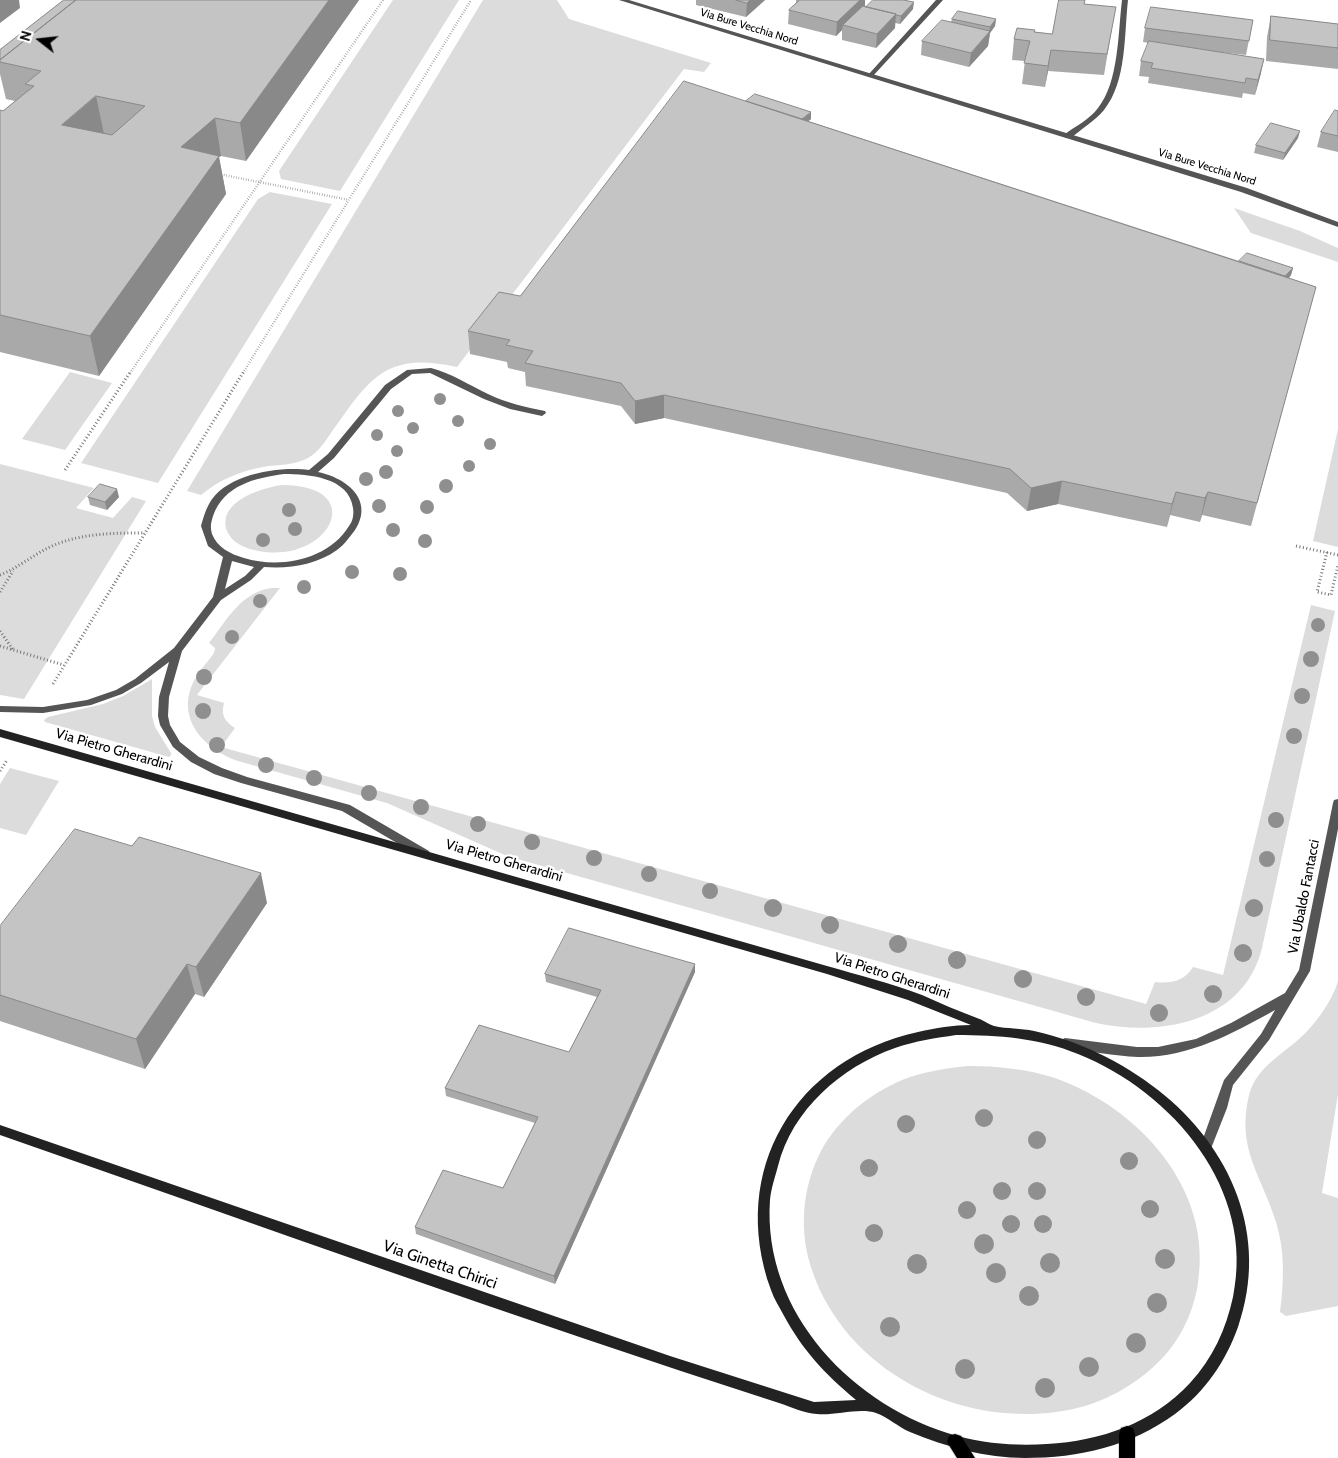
<!DOCTYPE html>
<html>
<head>
<meta charset="utf-8">
<style>
  body { margin:0 }
  #map { position:relative; width:1338px; height:1458px; overflow:hidden; background:#fff; font-family:Cabin,sans-serif }
  canvas { display:block }
  .north { position:absolute; left:15px; top:15px; width:50px; height:50px; -webkit-text-stroke:4px #fff; paint-order:stroke; rotate:286deg; font-size:14px; font-weight:700; line-height:20px; text-align:center; color:#000 }
  .north::after { content:''; display:block; margin:auto; width:18px; height:22px; background:#000; clip-path:polygon(50% 0,100% 100%,50% 72%,0 100%) }
</style>
</head>
<body>
<div id="map">
<canvas width="1338" height="1458"></canvas>
<div class="north">N</div>
</div>
<script>
const ctx = document.querySelector('canvas').getContext('2d');
ctx.lineJoin = 'round';
function fill(path, color) {
  ctx.fillStyle = color;
  ctx.fill(path, 'evenodd');
}
function stroke(path, color, width, dash) {
  ctx.strokeStyle = color;
  ctx.lineWidth = width;
  ctx.lineCap = dash ? 'butt' : 'round';
  ctx.setLineDash(dash || []);
  ctx.stroke(path);
}
function write(font, color, halo, rows, align = 'center') {
  ctx.font = font + ' Cabin,sans-serif';
  ctx.lineWidth = 4.5;
  ctx.setLineDash([]);
  ctx.textBaseline = 'middle';
  ctx.strokeStyle = halo;
  ctx.fillStyle = color;
  for (const [text, x, y, turn = 0] of rows) {
    ctx.save();
    ctx.translate(x, y);
    ctx.rotate((+turn || 0) * Math.PI / 180);
    ctx.textAlign = isNaN(turn) ? turn : align;
    if (halo) ctx.strokeText(text, 0, 0);
    ctx.fillText(text, 0, 0);
    ctx.restore();
  }
}
fill(new Path2D(`
  M 393,0 L 459,0 L 340,191 L 281,179 L 279,171 Z
  M 483,0 L 557,0 L 569,19 L 711,63 L 704,72 L 684,69 L 457,367 C 386,351 370,378 333,430 C 326,440 319,452 308,458 C 294,466 278,464 263,467 C 240,471 219,480 201,495 L 187,491 Z
  M 270,192 L 332,204 L 158,483 L 81,463 L 258,199 Z
  M 1234,208 L 1300,231 L 1338,248 L 1338,262 L 1251,233 Z
  M 70,372 L 112,383 L 65,450 L 22,439 Z
  M 1338,429 L 1338,547 L 1313,541 Z
  M 0,464 L 94,488 L 76,508 L 113,518 L 132,497 L 146,501 L 24,699 L 0,695 Z
  M 282,485 C 372,485 328,568 254,550 C 243,548 231,541 227,531 C 217,501 262,488 282,485 Z
  M 272,588 L 280,588 L 197,695 L 224,703 C 221,715 224,721 235,728 L 221,747 L 1146,1004 L 1155,982 C 1170,984 1185,981 1193,967 L 1223,975 L 1311,605 L 1335,611 L 1262,948 C 1244,1022 1161,1037 1096,1023 L 507,856 L 387,803 L 238,761 C 206,750 177,721 192,685 C 197,673 207,663 214,653 L 215,648 L 209,643 C 227,620 241,592 272,588 Z
  M 152,679 L 152,716 L 155,727 L 171,753 L 171,755 L 169,757 L 45,722 L 44,720 L 48,717 L 103,704 L 123,696 Z
  M 10,768 L 59,781 L 26,835 L 0,828 L 0,784 Z
  M 1338,981 L 1338,1094 L 1322,1193 L 1338,1198 L 1338,1306 L 1286,1316 L 1280,1312 C 1284,1282 1285,1251 1276,1222 C 1261,1174 1236,1149 1249,1095 C 1257,1064 1289,1052 1309,1029 C 1321,1016 1333,998 1338,981 Z
  M 968,1066 C 998,1066 1027,1069 1055,1078 C 1139,1108 1213,1189 1198,1283 C 1193,1316 1177,1347 1151,1369 C 1125,1392 1091,1408 1056,1412 C 953,1426 841,1367 810,1264 C 799,1226 803,1186 821,1151 C 840,1116 874,1090 910,1077 C 929,1071 948,1068 968,1066 Z`), '#dcdcdc');
const primary = new Path2D(`
  M 1127,1426 L 1133,1428 L 1135,1434 L 1135,1458 L 1119,1458 L 1119,1434 L 1121,1428 Z
  M 955,1434 L 961,1436 L 975,1458 L 957,1458 L 947,1442 L 949,1436 Z`);
stroke(primary, '#dbdbdb', 2);
stroke(new Path2D(`
  M 219,174 L 349,200
  M 130,373 L 383,0
  M 243,373 L 471,0`), '#777', 2.5, [0.5, 2]);
stroke(new Path2D(`
  M 65,470 L 131,371
  M 1296,546 L 1338,555
  M 1327,552 L 1317,592 L 1331,595 L 1338,565
  M 0,575 C 18,568 33,555 50,547 C 80,533 113,533 145,533
  M 0,592 L 13,571
  M 0,631 L 14,651
  M 0,646 L 64,665
  M 53,684 L 244,371
  M 0,771 L 7,760`), '#777', 3, [1, 2.5]);
fill(new Path2D(`
  M 431,368 C 451,373 469,385 488,394 C 507,403 525,407 545,411 L 546,413 L 542,416 L 510,409 L 484,399 L 430,373 L 412,374 L 391,389 L 334,458 L 318,472 C 354,480 378,507 348,539 C 345,543 341,547 337,550 C 316,565 289,569 264,567 L 251,580 L 221,600 L 182,651 L 169,697 L 168,716 L 170,725 L 180,742 L 199,757 L 222,768 L 247,777 L 350,805 L 429,851 L 430,854 L 429,857 L 421,857 L 342,811 L 241,783 L 214,774 L 191,762 L 173,747 L 160,725 L 158,716 L 159,697 L 169,662 L 141,683 L 122,694 L 91,705 L 43,713 L 0,712 L 0,706 L 43,707 L 87,700 L 116,690 L 135,679 L 174,648 L 213,597 L 223,557 L 208,546 L 201,526 C 203,519 205,511 209,504 C 225,474 279,466 309,470 L 328,454 L 385,385 L 407,370 ZM 284,474 C 308,474 349,477 353,508 C 354,514 353,521 349,526 C 328,560 280,569 244,558 C 230,554 217,547 212,534 C 210,526 211,523 213,516 C 224,485 255,478 284,474 ZM 232,561 L 254,567 L 245,576 L 225,589 Z`), '#555');
fill(new Path2D(`
  M 936,0 L 943,0 L 872,77 L 868,77 L 868,75 Z
  M 1122,0 L 1128,0 C 1124,35 1127,81 1104,110 C 1095,121 1081,129 1071,138 L 1065,138 L 1065,134 C 1076,126 1090,119 1098,108 C 1119,82 1118,32 1122,0 Z`), '#555');
fill(new Path2D(`
  M 619,0 L 629,0 L 1247,188 L 1338,222 L 1338,227 L 1241,192 Z
  M 1338,799 L 1338,829 L 1310,971 L 1269,1040 L 1233,1085 L 1227,1108 L 1210,1151 L 1206,1152 L 1202,1151 L 1200,1147 L 1224,1080 L 1261,1034 L 1275,1010 C 1232,1034 1188,1058 1138,1057 C 1114,1056 1089,1051 1065,1048 L 1061,1046 L 1059,1043 L 1061,1040 L 1065,1038 L 1137,1047 L 1158,1047 L 1196,1039 L 1231,1023 L 1285,993 L 1299,970 L 1333,803 L 1334,800 Z`), '#555');
fill(new Path2D(`
  M 0,729 L 827,966 C 858,975 891,983 922,995 C 940,1003 958,1011 977,1018 C 983,1020 988,1024 994,1026 C 1007,1029 1021,1028 1034,1031 C 1079,1041 1121,1061 1158,1090 C 1231,1147 1270,1236 1238,1327 C 1226,1361 1205,1392 1175,1414 C 1131,1446 1079,1458 1025,1458 C 985,1458 947,1447 910,1432 C 898,1427 888,1417 876,1413 C 860,1407 834,1416 817,1414 C 804,1413 791,1407 779,1403 C 517,1319 259,1225 0,1135 L 0,1125 L 670,1356 L 814,1402 L 856,1400 C 824,1373 803,1351 783,1314 C 779,1306 774,1299 771,1290 C 728,1170 795,1059 918,1032 C 936,1028 953,1025 971,1025 L 908,1000 L 827,974 L 0,737 ZM 956,1035 C 999,1035 1039,1038 1078,1054 C 1173,1092 1256,1190 1233,1297 C 1226,1329 1213,1358 1190,1383 C 1153,1423 1101,1441 1047,1444 C 1018,1446 987,1444 958,1436 C 854,1408 762,1313 770,1200 C 771,1189 775,1177 778,1166 C 792,1110 841,1067 895,1048 C 915,1041 936,1038 956,1035 Z`), '#222');
fill(primary, '#000');
ctx.fillStyle = '#8f8f8f';
for (const [x, y, r] of [
  [440,399,6],
  [398,411,6],
  [458,421,6],
  [413,428,6],
  [377,435,6],
  [490,444,6],
  [397,451,6],
  [469,466,6],
  [386,472,7],
  [366,479,7],
  [446,486,7],
  [379,506,7],
  [427,507,7],
  [289,510,7],
  [295,529,7],
  [393,530,7],
  [263,540,7],
  [425,541,7],
  [352,572,7],
  [400,574,7],
  [304,587,7],
  [260,601,7],
  [1318,625,7],
  [232,637,7],
  [1311,659,8],
  [204,677,8],
  [1302,696,8],
  [203,711,8],
  [1294,736,8],
  [217,745,8],
  [266,765,8],
  [314,778,8],
  [369,793,8],
  [421,807,8],
  [1276,820,8],
  [478,824,8],
  [532,842,8],
  [594,858,8],
  [1267,859,8],
  [649,874,8],
  [710,891,8],
  [773,908,9],
  [1254,908,9],
  [830,925,9],
  [898,944,9],
  [1243,953,9],
  [957,960,9],
  [1023,979,9],
  [1213,994,9],
  [1086,997,9],
  [1159,1013,9],
  [984,1118,9],
  [906,1124,9],
  [1037,1140,9],
  [1129,1161,9],
  [869,1168,9],
  [1002,1191,9],
  [1037,1191,9],
  [1150,1209,9],
  [967,1210,9],
  [1011,1224,9],
  [1043,1224,9],
  [874,1233,9],
  [984,1244,10],
  [1165,1259,10],
  [1050,1263,10],
  [917,1264,10],
  [996,1273,10],
  [1029,1296,10],
  [1157,1303,10],
  [890,1327,10],
  [1136,1343,10],
  [1089,1367,10],
  [965,1369,10],
  [1045,1388,10]
]) {
  ctx.beginPath();
  ctx.arc(x, y, r, 0, 2 * Math.PI);
  ctx.fill();
}
fill(new Path2D(`
  M 64,0 L 359,0 L 246,161 L 221,156 L 219,157 L 226,194 L 99,376 L 0,352 L 0,110 L 3,111 L 15,101 L 6,99 L 0,74 L 0,50 Z
  M 696,0 L 765,0 L 746,17 L 696,5 Z
  M 796,0 L 865,0 L 865,6 L 913,9 L 900,24 L 895,23 L 895,28 L 876,48 L 842,40 L 842,30 L 836,36 L 788,24 L 789,10 L 796,3 Z
  M 1085,4 L 1112,28 L 1104,75 L 1048,71 L 1045,87 L 1022,84 L 1025,61 L 1012,60 L 1014,39 L 1035,30 L 1035,32 L 1052,34 Z
  M 1271,16 L 1338,24 L 1338,69 L 1266,61 L 1267,37 Z
  M 952,19 L 996,19 L 995,26 L 990,33 L 988,46 L 969,67 L 921,55 L 922,41 L 951,22 Z
  M 1253,20 L 1246,55 L 1219,52 L 1261,73 L 1255,95 L 1243,93 L 1242,98 L 1148,83 L 1149,77 L 1139,76 L 1141,61 L 1149,43 L 1143,42 L 1145,28 Z
  M 746,101 L 811,119 L 808,121 L 1239,261 L 1293,268 L 1291,275 L 1289,278 L 1316,287 L 1251,526 L 1202,515 L 1200,522 L 1170,515 L 1167,527 L 1058,504 L 1027,511 L 1007,493 L 664,418 L 635,424 L 621,406 L 526,386 L 525,372 L 508,368 L 507,362 L 470,354 L 468,331 L 520,296 Z
  M 1338,111 L 1338,152 L 1317,147 L 1321,132 Z
  M 1298,138 L 1283,160 L 1254,153 L 1256,145 Z
  M 88,497 L 119,497 L 107,510 L 90,505 Z
  M 267,903 L 204,997 L 195,994 L 145,1069 L 0,1021 L 0,926 Z
  M 695,972 L 555,1284 L 416,1234 L 415,1227 L 503,1188 L 535,1123 L 446,1096 L 445,1088 L 569,1052 L 597,997 L 546,982 L 545,974 Z`), '#a9a9a9');
fill(new Path2D(`
  M 0,0 L 19,0 L 20,8 L 0,23 Z
  M 329,0 L 359,0 L 246,161 L 240,123 Z
  M 750,0 L 765,0 L 746,17 L 747,3 Z
  M 860,0 L 865,0 L 865,9 L 843,25 L 842,30 L 836,36 L 837,22 Z
  M 914,2 L 913,9 L 900,24 L 901,16 Z
  M 896,14 L 895,28 L 876,48 L 877,34 Z
  M 996,19 L 995,26 L 990,33 L 988,46 L 969,67 L 971,53 L 989,33 L 990,27 Z
  M 1051,50 L 1048,71 L 1045,87 L 1048,66 Z
  M 1264,59 L 1261,73 L 1255,95 L 1258,80 Z
  M 96,96 L 104,134 L 62,125 Z
  M 811,112 L 811,119 L 789,137 L 789,130 Z
  M 215,118 L 221,156 L 219,157 L 226,194 L 99,376 L 90,336 L 181,147 Z
  M 1300,131 L 1298,138 L 1283,160 L 1285,153 Z
  M 1293,268 L 1291,275 L 1272,297 L 1274,289 Z
  M 664,395 L 664,418 L 635,424 L 635,401 Z
  M 1062,481 L 1058,504 L 1027,511 L 1031,488 Z
  M 117,489 L 119,497 L 107,510 L 105,502 Z
  M 1176,492 L 1170,515 L 1167,527 L 1172,504 Z
  M 1208,492 L 1202,515 L 1200,522 L 1205,498 Z
  M 261,873 L 267,903 L 204,997 L 196,967 Z
  M 187,964 L 195,994 L 145,1069 L 136,1039 Z
  M 695,964 L 695,972 L 555,1284 L 554,1276 Z`), '#898989');
const building = new Path2D(`
  M 64,0 L 76,0 L 0,60 L 0,50 Z
  M 76,0 L 329,0 L 240,123 L 215,118 L 181,147 L 219,156 L 90,336 L 0,315 L 0,110 L 3,111 L 34,86 L 25,84 L 41,71 L 0,62 L 0,60 ZM 96,96 L 145,106 L 112,135 L 62,125 Z
  M 736,0 L 750,0 L 747,3 Z
  M 800,0 L 860,0 L 837,22 L 789,10 Z
  M 873,0 L 903,0 L 914,2 L 901,16 L 896,15 L 896,14 L 866,7 Z
  M 1059,0 L 1085,0 L 1084,4 L 1116,7 L 1107,54 L 1051,50 L 1048,66 L 1024,63 L 1030,41 L 1014,39 L 1017,28 L 1035,30 L 1034,32 L 1052,34 Z
  M 863,6 L 896,14 L 877,34 L 843,25 Z
  M 1151,7 L 1253,20 L 1249,41 L 1145,28 Z
  M 958,11 L 996,19 L 990,27 L 952,19 Z
  M 1271,16 L 1338,24 L 1338,48 L 1270,40 Z
  M 942,20 L 990,31 L 971,53 L 922,41 Z
  M 1149,41 L 1264,59 L 1258,80 L 1246,78 L 1245,83 L 1151,68 L 1153,63 L 1141,61 Z
  M 684,81 L 1316,287 L 1257,503 L 1208,492 L 1205,498 L 1176,492 L 1172,504 L 1062,481 L 1031,488 L 1010,469 L 664,395 L 635,401 L 621,383 L 525,363 L 533,351 L 506,345 L 510,340 L 468,331 L 499,292 L 520,296 Z
  M 755,94 L 811,112 L 802,119 L 746,101 Z
  M 1335,110 L 1338,111 L 1338,136 L 1321,132 Z
  M 1271,123 L 1300,131 L 1285,153 L 1256,145 Z
  M 1247,253 L 1293,268 L 1285,276 L 1239,261 Z
  M 100,484 L 117,489 L 105,502 L 88,497 Z
  M 75,829 L 132,846 L 139,837 L 261,873 L 196,967 L 187,964 L 136,1039 L 0,995 L 0,926 Z
  M 569,928 L 695,964 L 554,1276 L 415,1227 L 443,1170 L 503,1188 L 538,1117 L 445,1088 L 479,1025 L 569,1052 L 601,990 L 545,974 Z`);
fill(building, '#c4c4c4');
stroke(building, '#898989', 1);
write('11px', '#000', '#fff', [
  ["Via Bure Vecchia Nord",749,27,17],
  ["Via Bure Vecchia Nord",1207,167,17]
]);
write('14px', '#000', '#fff', [
  ["Via Pietro Gherardini",114,750,16],
  ["Via Pietro Gherardini",504,861,16],
  ["Via Ubaldo Fantacci",1304,897,-79],
  ["Via Pietro Gherardini",892,976,18]
]);
write('16px', '#000', '#fff', [
  ["Via Ginetta Chirici",440,1265,19]
]);
</script>
</body>
</html>
